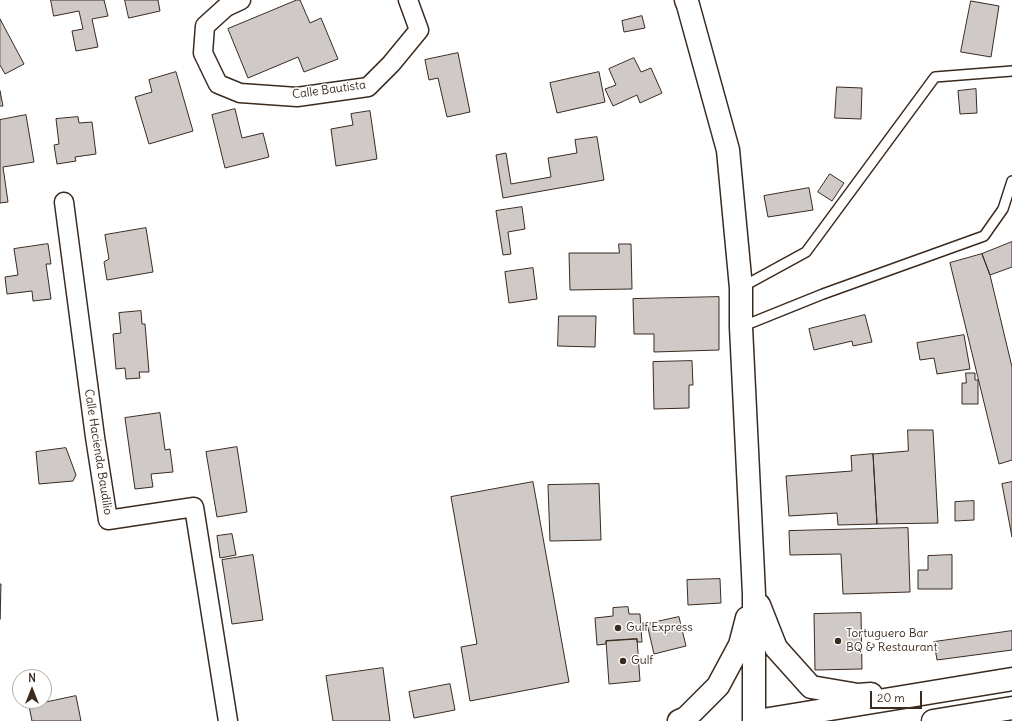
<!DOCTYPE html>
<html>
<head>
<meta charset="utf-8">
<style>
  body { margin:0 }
  #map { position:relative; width:1012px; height:721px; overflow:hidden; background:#fff; font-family:Delius,sans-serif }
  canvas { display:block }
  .north { position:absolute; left:12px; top:669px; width:40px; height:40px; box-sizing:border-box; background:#fff; border:1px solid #b1aaa5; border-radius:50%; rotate:0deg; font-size:11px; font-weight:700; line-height:16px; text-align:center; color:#3b2a1e }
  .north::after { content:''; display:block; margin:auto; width:14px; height:18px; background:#3b2a1e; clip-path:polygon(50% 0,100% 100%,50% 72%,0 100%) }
  .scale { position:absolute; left:870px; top:691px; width:52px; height:18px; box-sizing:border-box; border:2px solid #3b2a1e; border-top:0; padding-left:5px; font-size:12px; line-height:14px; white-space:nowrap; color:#3b2a1e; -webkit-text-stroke:3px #fff; paint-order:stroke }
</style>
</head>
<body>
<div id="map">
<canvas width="1012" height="721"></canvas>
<div class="north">N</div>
<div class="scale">20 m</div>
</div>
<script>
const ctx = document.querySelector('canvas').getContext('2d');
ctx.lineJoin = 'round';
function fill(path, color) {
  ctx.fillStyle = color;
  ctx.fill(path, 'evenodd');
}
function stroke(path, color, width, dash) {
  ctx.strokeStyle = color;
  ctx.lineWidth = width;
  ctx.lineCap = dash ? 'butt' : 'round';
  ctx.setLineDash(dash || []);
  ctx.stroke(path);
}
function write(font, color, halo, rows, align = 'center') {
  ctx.font = font + ' Delius,sans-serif';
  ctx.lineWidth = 3;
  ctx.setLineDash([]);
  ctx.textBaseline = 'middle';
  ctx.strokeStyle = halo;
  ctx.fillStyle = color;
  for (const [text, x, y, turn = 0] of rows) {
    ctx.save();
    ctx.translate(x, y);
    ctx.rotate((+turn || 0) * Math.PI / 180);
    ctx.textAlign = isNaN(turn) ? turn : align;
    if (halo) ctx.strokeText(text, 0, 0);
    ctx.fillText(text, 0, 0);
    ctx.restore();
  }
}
const building = new Path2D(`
  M 51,0 L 104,0 L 108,16 L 92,19 L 98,47 L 76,51 L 72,31 L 83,29 L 79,11 L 54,16 Z
  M 125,0 L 158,0 L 160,11 L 129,18 Z
  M 297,0 L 300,0 L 310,23 L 321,18 L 338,59 L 304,72 L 298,57 L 248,78 L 228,29 Z
  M 971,1 L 999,6 L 991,57 L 961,52 Z
  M 642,16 L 645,28 L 624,32 L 622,21 Z
  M 0,19 L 24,64 L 5,74 L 0,65 Z
  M 458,53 L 470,112 L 447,117 L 438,78 L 429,80 L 425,60 Z
  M 634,58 L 641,72 L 651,68 L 662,93 L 640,103 L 637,95 L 613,106 L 605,89 L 616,85 L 609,69 Z
  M 176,72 L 193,131 L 149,144 L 135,97 L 152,92 L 149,80 Z
  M 599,72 L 605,102 L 557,113 L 550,83 Z
  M 837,87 L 862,88 L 861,119 L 835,118 Z
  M 976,89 L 977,113 L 960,114 L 958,91 Z
  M 0,91 L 3,106 L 0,106 Z
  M 235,109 L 242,138 L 263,133 L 269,157 L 225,168 L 212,115 Z
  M 370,111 L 377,159 L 336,166 L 331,129 L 353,125 L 351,114 Z
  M 26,115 L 34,162 L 3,167 L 8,202 L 0,203 L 0,120 Z
  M 78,117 L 79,123 L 92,122 L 96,154 L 75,157 L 76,161 L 57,164 L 54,145 L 59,144 L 56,119 Z
  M 597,137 L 604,180 L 503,198 L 496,155 L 506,153 L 511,184 L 551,177 L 548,158 L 577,153 L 575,140 Z
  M 830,174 L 844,183 L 832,201 L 818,192 Z
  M 809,188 L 813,210 L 768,217 L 764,196 Z
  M 522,207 L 525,229 L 508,232 L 511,254 L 503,255 L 496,211 Z
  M 146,228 L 153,272 L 107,280 L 104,262 L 109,259 L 105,235 Z
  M 1012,242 L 1012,267 L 990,275 L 982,254 Z
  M 48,244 L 51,264 L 46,264 L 51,299 L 33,301 L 32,291 L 7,294 L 5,277 L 18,275 L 14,249 Z
  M 619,244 L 631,244 L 632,289 L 570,290 L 569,253 L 619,253 Z
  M 982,254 L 990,275 L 1012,367 L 1012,460 L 999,464 L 950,263 Z
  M 533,268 L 537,299 L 509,303 L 505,272 Z
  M 719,297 L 719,350 L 654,352 L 654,334 L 634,334 L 633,299 Z
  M 141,311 L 142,324 L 145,324 L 149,372 L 139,372 L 140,378 L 126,379 L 125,368 L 116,369 L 113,334 L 121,333 L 119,313 Z
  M 865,315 L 872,342 L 853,346 L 852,341 L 814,350 L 809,329 Z
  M 559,316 L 596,316 L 595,347 L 558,346 Z
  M 964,335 L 970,369 L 937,374 L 934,358 L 920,360 L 917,343 Z
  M 692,361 L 693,385 L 689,385 L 689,408 L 654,409 L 653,362 Z
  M 966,373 L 975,373 L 975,380 L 978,380 L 978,404 L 962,404 L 962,383 L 966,383 Z
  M 160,413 L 165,450 L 170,449 L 173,472 L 151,474 L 153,487 L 135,489 L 125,418 Z
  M 908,430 L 933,430 L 938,523 L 877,524 L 873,454 L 908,451 Z
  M 237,447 L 247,512 L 217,517 L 206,452 Z
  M 66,448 L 76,475 L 73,481 L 39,484 L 36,452 Z
  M 873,454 L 877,524 L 838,525 L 837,513 L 789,516 L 786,476 L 852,471 L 851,456 Z
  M 533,482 L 569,682 L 470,701 L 461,647 L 477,644 L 451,497 Z
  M 1012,482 L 1012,537 L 1002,484 Z
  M 599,484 L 601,540 L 550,541 L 548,485 Z
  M 974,501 L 974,520 L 955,521 L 955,502 Z
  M 908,528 L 910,592 L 843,594 L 841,554 L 790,555 L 789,531 Z
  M 232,534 L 236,555 L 220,558 L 217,536 Z
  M 253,555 L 263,620 L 232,624 L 222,560 Z
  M 952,555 L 952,589 L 918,589 L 918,570 L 928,570 L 928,556 Z
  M 720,579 L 721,603 L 688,605 L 687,580 Z
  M 0,584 L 1,584 L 0,619 Z
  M 628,607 L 629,614 L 640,614 L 642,642 L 637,642 L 637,639 L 606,641 L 606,644 L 597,645 L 595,618 L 613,616 L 613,608 Z
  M 861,613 L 862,669 L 815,670 L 814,614 Z
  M 679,617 L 686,646 L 654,654 L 647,624 Z
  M 1012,631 L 1012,650 L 937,660 L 934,642 Z
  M 637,639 L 640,681 L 609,684 L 606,641 Z
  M 383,668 L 390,721 L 333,721 L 326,676 Z
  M 450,684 L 455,710 L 414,718 L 409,692 Z
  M 76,696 L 81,721 L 32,721 L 29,706 Z`);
fill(building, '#cfcac7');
stroke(building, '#3b2a1e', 1);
const lane = new Path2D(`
  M 742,287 L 806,252 L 935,77 L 1012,71
  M 741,327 L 823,294 L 984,236 L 1003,209 L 1012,181`);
const street = new Path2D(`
  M 241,0 L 226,7 L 205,26 L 203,53 L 218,84 L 240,93 L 297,97 L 368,87 L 391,64 L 419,30 L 408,0
  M 64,202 L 95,437 L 108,520 L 194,507 L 228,721`);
const secondary = new Path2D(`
  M 686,0 L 688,5 L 728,150 L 741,288 L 741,327 L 754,594 L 754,721
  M 759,605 L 776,648 L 811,687 L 858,695 L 871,694
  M 679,721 L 686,718 L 718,686 L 740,645 L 747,618
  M 757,721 L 1012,679
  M 933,721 L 1012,708`);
stroke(lane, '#3b2a1e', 12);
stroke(street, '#3b2a1e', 21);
stroke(secondary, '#3b2a1e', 25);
stroke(lane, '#fff', 9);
stroke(street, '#fff', 18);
stroke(secondary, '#fff', 22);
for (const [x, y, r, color] of [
  [618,628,4,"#3b2a1e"],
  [838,641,4,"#3b2a1e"],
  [623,661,4,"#3b2a1e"]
]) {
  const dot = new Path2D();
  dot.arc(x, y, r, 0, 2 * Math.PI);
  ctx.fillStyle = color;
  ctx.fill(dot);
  stroke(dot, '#fff', 1.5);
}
write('12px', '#3b2a1e', '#fff', [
  ["Calle Bautista",329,90,-8],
  ["Calle Hacienda Baudilio",98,452,81]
]);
write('12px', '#3b2a1e', '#fff', [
  ["Gulf Express",626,628],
  ["Tortuguero Bar",846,634],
  ["BQ & Restaurant",846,648],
  ["Gulf",631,661]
], 'left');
</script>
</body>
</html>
